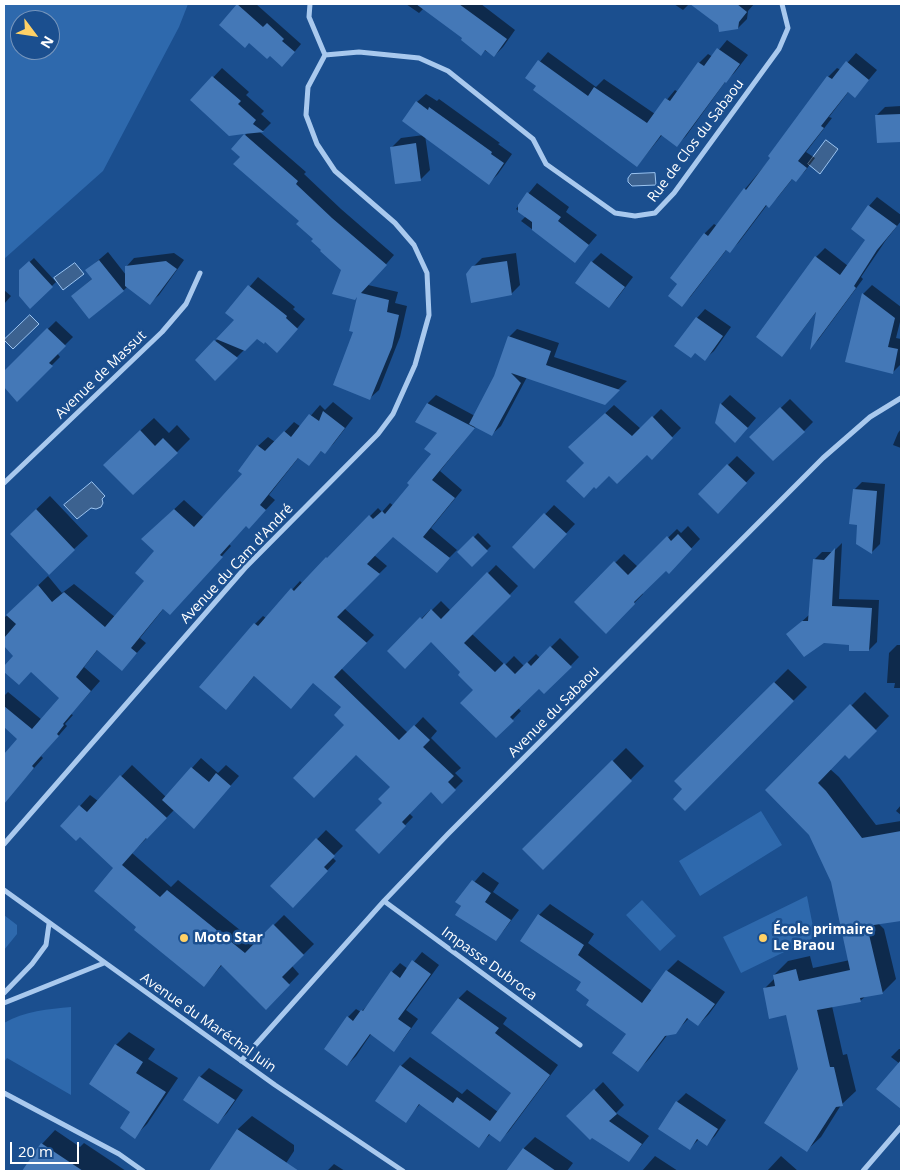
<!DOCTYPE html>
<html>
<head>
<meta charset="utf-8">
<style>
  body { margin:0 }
  #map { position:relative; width:905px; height:1175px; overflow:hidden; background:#1b4f8f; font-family:"Open Sans",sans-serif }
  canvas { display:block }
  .frame { position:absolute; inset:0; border:5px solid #fff; pointer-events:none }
  .north { position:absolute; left:10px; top:10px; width:50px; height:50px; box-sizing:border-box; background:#1b4f8f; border:1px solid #7695bc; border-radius:50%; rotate:121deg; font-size:14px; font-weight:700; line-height:20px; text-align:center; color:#fff }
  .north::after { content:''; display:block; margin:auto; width:18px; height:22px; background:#ffd166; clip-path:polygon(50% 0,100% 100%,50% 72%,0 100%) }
  .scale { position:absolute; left:10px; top:1142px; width:69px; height:22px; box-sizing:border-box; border:2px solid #fff; border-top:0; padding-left:6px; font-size:15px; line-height:18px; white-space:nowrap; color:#fff; -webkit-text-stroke:4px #1b4f8f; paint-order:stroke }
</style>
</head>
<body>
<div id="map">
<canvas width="905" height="1175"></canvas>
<div class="frame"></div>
<div class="north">N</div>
<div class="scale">20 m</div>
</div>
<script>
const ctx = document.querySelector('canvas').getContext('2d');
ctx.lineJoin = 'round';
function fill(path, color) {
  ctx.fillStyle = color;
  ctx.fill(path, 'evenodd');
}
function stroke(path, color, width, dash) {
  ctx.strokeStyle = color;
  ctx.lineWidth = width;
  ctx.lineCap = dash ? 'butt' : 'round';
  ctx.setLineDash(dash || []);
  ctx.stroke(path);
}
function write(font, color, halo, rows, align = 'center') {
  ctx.font = font + ' "Open Sans",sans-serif';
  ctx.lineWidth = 5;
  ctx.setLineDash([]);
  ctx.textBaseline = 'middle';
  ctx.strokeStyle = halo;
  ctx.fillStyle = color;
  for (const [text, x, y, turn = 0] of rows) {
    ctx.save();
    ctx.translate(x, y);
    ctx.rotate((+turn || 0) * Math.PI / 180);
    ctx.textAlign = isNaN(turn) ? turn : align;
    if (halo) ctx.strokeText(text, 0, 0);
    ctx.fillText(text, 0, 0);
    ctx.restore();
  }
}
fill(new Path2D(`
  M 4,4 L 188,4 L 179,27 L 103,171 L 4,259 ZM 20,20 L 50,20 L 50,50 L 20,50 Z
  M 761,811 L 782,845 L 700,896 L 679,861 Z
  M 807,896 L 815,937 L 741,973 L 723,937 Z
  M 642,900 L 676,936 L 660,951 L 626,915 Z
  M 4,915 L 17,925 L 17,934 L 4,950 Z
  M 71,1007 L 71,1095 L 7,1058 L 4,1062 L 4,1023 C 24,1011 49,1009 71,1007 Z`), '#2e69ad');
const water = new Path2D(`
  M 826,140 L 838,149 L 820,174 L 808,164 Z
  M 655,173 L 656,185 L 632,186 L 628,182 L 628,178 L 631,174 Z
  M 75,263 L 84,274 L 63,290 L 54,278 Z
  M 30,315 L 39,324 L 13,349 L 4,340 Z
  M 92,482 L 105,496 L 102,499 L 103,503 L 101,507 L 96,509 L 91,508 L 77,519 L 64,505 Z`);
fill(water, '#3c6290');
stroke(water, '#9cc4f0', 1);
fill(new Path2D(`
  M 239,4 L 256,4 L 301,44 L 291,56 L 270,55 L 220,24 Z
  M 406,4 L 481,4 L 515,30 L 503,47 L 494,56 L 464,38 L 424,8 L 419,13 Z
  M 674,4 L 689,4 L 683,10 Z
  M 692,4 L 754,4 L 748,11 L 747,19 L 738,28 L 719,24 Z
  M 727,40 L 748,55 L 735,72 L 725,82 L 686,136 L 677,145 L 662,135 L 637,166 L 527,77 L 548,52 L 596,87 L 604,79 L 655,114 L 675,90 L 678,92 L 699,63 L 708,54 L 713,57 Z
  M 856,53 L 877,70 L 855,96 L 849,91 L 829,117 L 832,118 L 806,152 L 815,158 L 805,171 L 796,180 L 793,178 L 778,197 L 769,206 L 767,205 L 739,242 L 730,251 L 727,249 L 691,296 L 682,305 L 679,284 L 672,278 L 705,233 L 714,224 L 717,226 L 745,189 L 772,157 L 769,156 L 828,77 L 837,68 L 841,70 Z
  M 222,68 L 249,92 L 246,95 L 264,111 L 261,114 L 271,123 L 263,131 L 260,132 L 306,172 L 304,174 L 341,209 L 394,255 L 368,285 L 398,292 L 395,303 L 407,306 L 400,337 L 379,390 L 370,398 L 355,331 L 359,294 L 342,270 L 301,221 L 233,149 L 247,133 L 192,100 Z
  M 426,94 L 437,101 L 439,99 L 500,143 L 498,144 L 512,154 L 498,174 L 489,183 L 425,135 L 430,170 L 421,179 L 392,147 L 401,138 L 424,135 L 417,102 Z
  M 901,106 L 901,141 L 878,142 L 877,115 L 885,107 Z
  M 537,183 L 569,207 L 566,212 L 597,235 L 575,261 L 521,221 L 526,216 L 516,209 Z
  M 877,197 L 901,215 L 901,221 L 886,240 L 861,277 L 863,279 L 818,340 L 811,346 L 817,311 L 790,346 L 782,355 L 816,257 L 825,248 L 848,266 L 867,239 L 869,206 Z
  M 108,252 L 126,275 L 126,267 L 134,258 L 174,253 L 184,260 L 159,295 L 150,303 L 128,286 L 124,290 L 72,296 L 93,278 L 87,270 Z
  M 516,253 L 520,285 L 511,294 L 473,267 L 482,258 Z
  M 601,253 L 633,277 L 618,297 L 609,307 L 592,262 Z
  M 34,258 L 56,282 L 30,307 L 20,271 Z
  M 258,277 L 295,307 L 293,309 L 305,319 L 277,352 L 265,341 L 257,337 L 215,379 L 197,360 L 236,320 L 227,313 Z
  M 872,285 L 901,307 L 901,318 L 896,338 L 901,339 L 901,364 L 892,373 L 847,361 L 863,294 Z
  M 4,290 L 11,296 L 4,304 Z
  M 705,309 L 731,327 L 714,351 L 705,359 L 695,352 L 676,346 L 697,318 Z
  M 56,321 L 73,337 L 57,353 L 60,357 L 17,400 L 4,385 L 4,372 Z
  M 517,329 L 559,343 L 554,357 L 627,381 L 604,403 L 527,377 L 501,426 L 492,434 L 476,426 L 440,471 L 462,490 L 431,528 L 457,550 L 436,571 L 393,536 L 374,555 L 387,566 L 344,608 L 374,635 L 341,668 L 408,733 L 423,717 L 437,731 L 431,738 L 461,768 L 455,773 L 463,781 L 442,802 L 431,791 L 409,813 L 413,817 L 379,852 L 384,803 L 391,787 L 356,753 L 346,725 L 343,707 L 313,682 L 255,675 L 234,700 L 201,687 L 255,624 L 263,616 L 266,618 L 300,581 L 303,584 L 378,508 L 382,512 L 390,503 L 394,506 L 433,454 L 439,432 L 417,421 L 428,403 L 436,395 L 475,416 L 495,376 L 509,337 Z
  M 730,395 L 756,418 L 744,432 L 717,423 L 721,404 Z
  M 790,399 L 813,422 L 804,431 L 751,437 Z
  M 333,402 L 353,418 L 334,443 L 325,452 L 322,450 L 309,465 L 299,457 L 269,495 L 275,500 L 258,518 L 246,525 L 229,544 L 231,546 L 179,604 L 164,608 L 140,638 L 146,643 L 122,669 L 98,649 L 84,667 L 100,681 L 71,714 L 73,715 L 65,724 L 67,726 L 41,756 L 43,758 L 4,802 L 4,756 L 19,738 L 4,725 L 4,696 L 8,692 L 42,720 L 61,697 L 31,671 L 19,684 L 4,670 L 4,668 L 15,656 L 4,644 L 4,618 L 48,576 L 62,593 L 74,584 L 115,617 L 146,581 L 156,551 L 152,530 L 184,500 L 204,518 L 244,474 L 258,446 L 268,437 L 275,442 L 294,422 L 301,427 L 320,405 L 325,410 Z
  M 614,405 L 641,429 L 661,409 L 681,428 L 652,458 L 647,453 L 609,474 L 586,463 L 578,439 Z
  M 154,418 L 169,433 L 177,425 L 190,439 L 177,452 L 118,451 Z
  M 901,429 L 901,448 L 893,445 L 898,433 Z
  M 737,456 L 755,473 L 718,512 L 700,493 Z
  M 862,482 L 885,484 L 880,544 L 872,552 L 854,490 Z
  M 50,496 L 88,536 L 74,549 L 25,520 Z
  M 554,505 L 575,524 L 534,567 L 514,547 Z
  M 688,526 L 700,539 L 669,572 L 666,569 L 642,592 L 643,594 L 606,632 L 576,602 L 624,554 L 638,567 L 677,529 L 681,533 Z
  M 478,533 L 491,546 L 472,565 L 459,552 Z
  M 842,543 L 839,599 L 879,600 L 877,642 L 869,650 L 851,643 L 788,634 L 809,615 L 814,560 L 822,552 L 833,552 Z
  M 496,565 L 518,586 L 472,634 L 505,665 L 514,656 L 524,666 L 536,654 L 540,658 L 560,638 L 579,657 L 544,693 L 539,687 L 518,708 L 521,711 L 496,737 L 475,690 L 462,672 L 431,640 L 389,651 L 430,610 L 431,611 L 441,601 L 451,611 Z
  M 897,645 L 901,645 L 901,688 L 894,688 L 895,683 L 887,683 L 889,653 Z
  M 788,669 L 807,687 L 685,809 L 684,789 L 676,781 Z
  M 865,692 L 889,716 L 849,757 L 845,753 L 830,769 L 839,777 L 876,825 L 901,821 L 901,844 L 853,903 L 877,923 L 901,895 L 901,920 L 878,923 L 884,929 L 896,979 L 882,993 L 866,996 L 860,1001 L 832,1006 L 843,1055 L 847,1054 L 856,1091 L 841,1105 L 821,1137 L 807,1150 L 799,1069 L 787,1014 L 764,989 L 775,978 L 774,975 L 788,961 L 810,956 L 813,968 L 850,960 L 833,882 L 810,835 L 767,790 Z
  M 626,748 L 644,766 L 543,868 L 524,849 Z
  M 201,758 L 218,773 L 226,765 L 239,776 L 194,827 L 174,810 L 132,853 L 171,887 L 178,880 L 256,943 L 284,915 L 314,944 L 292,966 L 299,974 L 266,1008 L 222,965 L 204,985 L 138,927 L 115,868 L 80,836 L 62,826 L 90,795 L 98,801 L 132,765 L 166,797 Z
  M 901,805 L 901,815 L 896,811 Z
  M 326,830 L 343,846 L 332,857 L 336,861 L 293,907 L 272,886 Z
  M 483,872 L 499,883 L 493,892 L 519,910 L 504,930 L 495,940 L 457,902 Z
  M 550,904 L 594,934 L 588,943 L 652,991 L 667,971 L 678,960 L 725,992 L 709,1014 L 698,1025 L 689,1018 L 675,1033 L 668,1034 L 649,1059 L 638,1070 L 628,1034 L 591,1000 L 583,982 L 522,940 L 539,915 Z
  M 422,952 L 439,965 L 406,1010 L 418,1019 L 402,1041 L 393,1050 L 371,1034 L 356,1056 L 347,1065 L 348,1017 L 356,1009 L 361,1012 L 371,1002 L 392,972 L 400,963 L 408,969 Z
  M 467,990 L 507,1018 L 503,1024 L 558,1065 L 509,1131 L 500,1140 L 491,1133 L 479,1146 L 421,1103 L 405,1121 L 401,1066 L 410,1057 L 462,1094 L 467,1089 L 498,1112 L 512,1092 L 458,999 Z
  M 129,1032 L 155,1049 L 148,1059 L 178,1078 L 147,1124 L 134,1137 L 132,1112 L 116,1045 Z
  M 899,1049 L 901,1049 L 901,1101 L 897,1105 L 900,1064 L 891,1057 Z
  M 209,1068 L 243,1090 L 227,1113 L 218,1122 L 200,1077 Z
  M 603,1082 L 624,1105 L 616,1113 L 649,1136 L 629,1161 L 568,1116 Z
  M 686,1093 L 726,1120 L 715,1136 L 707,1144 L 699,1139 L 690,1148 L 677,1102 Z
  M 252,1116 L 294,1145 L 294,1151 L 281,1171 L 210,1171 L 238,1129 Z
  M 55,1130 L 80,1147 L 84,1143 L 126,1171 L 23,1171 L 42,1144 Z
  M 535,1137 L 573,1163 L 567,1171 L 508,1171 L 524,1148 Z
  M 655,1156 L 678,1171 L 642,1171 Z
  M 781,1156 L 798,1171 L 767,1171 Z
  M 334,1164 L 345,1171 L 327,1171 Z`), '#0007');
fill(new Path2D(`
  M 237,4 L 263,27 L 267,23 L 284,39 L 282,41 L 295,52 L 282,67 L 270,56 L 267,59 L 249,43 L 245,48 L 219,25 Z
  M 416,4 L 459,4 L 507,39 L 494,57 L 485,50 L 481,56 L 461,40 L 462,38 Z
  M 690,4 L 737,4 L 747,12 L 739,22 L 738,29 L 719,32 L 718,25 Z
  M 717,48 L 740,64 L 726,83 L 725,82 L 677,147 L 661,135 L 637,167 L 533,90 L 536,86 L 525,78 L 538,60 L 588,96 L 594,87 L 647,123 L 665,98 L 670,101 L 698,62 L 704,66 Z
  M 846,61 L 869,80 L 855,98 L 848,92 L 821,126 L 824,128 L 798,161 L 807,168 L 796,182 L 792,179 L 769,208 L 766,205 L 730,253 L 726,250 L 682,307 L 668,296 L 677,284 L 670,278 L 704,233 L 708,236 L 744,188 L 746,190 L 770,158 L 768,156 L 827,76 L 832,79 Z
  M 212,76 L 241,101 L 238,104 L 256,120 L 253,124 L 264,132 L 244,134 L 298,181 L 296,184 L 332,218 L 387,265 L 361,293 L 389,300 L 387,312 L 399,315 L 392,347 L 370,400 L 333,385 L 353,332 L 349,331 L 357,297 L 355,300 L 332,294 L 341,270 L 320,251 L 321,250 L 311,241 L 313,239 L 296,224 L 299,221 L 233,164 L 240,157 L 231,149 L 244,134 L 229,136 L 190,100 Z
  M 416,101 L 428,110 L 429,107 L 492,152 L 491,154 L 504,163 L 489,185 L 402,121 Z
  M 901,114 L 901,142 L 877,143 L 875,115 Z
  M 416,143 L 421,181 L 395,184 L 390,147 Z
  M 527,192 L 561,217 L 558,221 L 589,245 L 575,263 L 532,230 L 532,222 L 518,212 L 518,205 Z
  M 868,205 L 897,226 L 877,250 L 854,286 L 856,288 L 810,350 L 816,312 L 782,357 L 756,337 L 815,256 L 840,275 L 865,240 L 851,229 Z
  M 99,260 L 124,291 L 89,319 L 71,296 L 92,279 L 85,270 Z
  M 29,261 L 53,287 L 30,309 L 19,296 L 19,270 Z
  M 166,261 L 177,269 L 150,305 L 125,286 L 125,266 Z
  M 507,261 L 512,295 L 471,303 L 466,274 L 472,266 Z
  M 591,261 L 625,287 L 609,308 L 575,283 Z
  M 248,285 L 287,316 L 286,318 L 298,329 L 277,353 L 265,342 L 264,344 L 257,339 L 245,351 L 216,339 L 234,320 L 225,313 Z
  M 862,293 L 895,318 L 888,347 L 898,349 L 893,374 L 845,362 Z
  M 696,317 L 723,336 L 705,361 L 695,353 L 691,358 L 674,346 Z
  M 47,328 L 66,346 L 49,363 L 53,366 L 17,402 L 4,387 L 4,371 Z
  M 508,336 L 551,351 L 546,365 L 620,390 L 605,405 L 511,373 L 521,383 L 492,436 L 469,424 L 494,376 Z
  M 214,340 L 238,358 L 215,381 L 195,360 Z
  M 427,403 L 475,428 L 432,480 L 455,498 L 423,537 L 450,558 L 437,573 L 393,537 L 367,564 L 380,574 L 337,617 L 367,643 L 334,677 L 399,740 L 414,725 L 430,740 L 423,747 L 454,776 L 448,782 L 456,790 L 442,804 L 431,792 L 402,822 L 406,826 L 379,854 L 355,830 L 382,803 L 378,799 L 390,787 L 356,755 L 314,798 L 293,778 L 344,725 L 334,715 L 341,707 L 313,683 L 291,709 L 254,676 L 226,710 L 199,687 L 254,623 L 258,626 L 291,588 L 294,591 L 326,557 L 327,558 L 369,515 L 373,519 L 382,511 L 385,514 L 409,485 L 407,483 L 431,454 L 424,449 L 437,433 L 415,422 Z
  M 720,403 L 748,428 L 735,443 L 715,423 Z
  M 780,407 L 805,432 L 773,461 L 749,437 Z
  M 323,411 L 345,428 L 325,454 L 321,451 L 309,466 L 298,458 L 260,505 L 266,510 L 249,529 L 246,526 L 220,555 L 223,557 L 170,615 L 163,609 L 131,648 L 137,653 L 122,671 L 97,650 L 76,677 L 91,691 L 63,724 L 64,725 L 57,734 L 59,736 L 32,766 L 34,768 L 4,804 L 4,754 L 17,739 L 4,727 L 4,706 L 32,729 L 59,698 L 31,672 L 19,685 L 4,672 L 4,666 L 13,656 L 4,646 L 4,638 L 16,624 L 6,615 L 38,585 L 52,602 L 64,592 L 105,627 L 144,581 L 135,573 L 154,551 L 141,539 L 174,509 L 194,527 L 242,474 L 238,471 L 257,445 L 265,451 L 284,431 L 291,437 L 309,414 L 319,421 Z
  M 605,413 L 632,436 L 652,416 L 673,438 L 652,460 L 647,455 L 617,484 L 609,476 L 596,489 L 594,487 L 584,498 L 566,481 L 584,463 L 568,447 Z
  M 140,430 L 155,446 L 163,438 L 178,453 L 133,495 L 103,465 Z
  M 727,464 L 747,483 L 718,514 L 698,494 Z
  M 853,489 L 877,491 L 872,554 L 856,544 L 857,525 L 849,524 Z
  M 36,509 L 75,550 L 49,575 L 10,534 Z
  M 544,513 L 567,534 L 534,569 L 512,547 Z
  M 678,534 L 692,549 L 669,574 L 666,571 L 634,602 L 635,604 L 606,634 L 574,602 L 614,561 L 628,575 L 667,536 L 671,541 Z
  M 473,536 L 488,551 L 472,567 L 457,552 Z
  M 835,548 L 832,606 L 872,608 L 869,651 L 849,651 L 849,645 L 824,643 L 804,657 L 786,634 L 802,621 L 808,621 L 813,559 L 824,560 Z
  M 487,572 L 511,596 L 464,643 L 495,672 L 504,663 L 515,674 L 527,662 L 531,666 L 550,646 L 572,667 L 544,694 L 539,689 L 510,717 L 514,721 L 496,738 L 460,703 L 473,690 L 458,675 L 460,672 L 431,642 L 405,669 L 387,651 L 420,617 L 422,619 L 431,609 L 441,619 Z
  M 774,682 L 794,701 L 685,811 L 673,799 L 682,789 L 674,781 Z
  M 850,704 L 877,731 L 849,759 L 845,755 L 818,783 L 826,791 L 862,838 L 901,831 L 901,921 L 867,926 L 883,994 L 860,998 L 861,1002 L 817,1010 L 830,1067 L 834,1067 L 843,1106 L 836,1107 L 807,1152 L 764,1123 L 798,1069 L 786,1015 L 769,1019 L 763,988 L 775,986 L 773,975 L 796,969 L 799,981 L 850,970 L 831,882 L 809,835 L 765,790 Z
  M 612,760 L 632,781 L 543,870 L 522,849 Z
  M 191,767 L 209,782 L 216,773 L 231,786 L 194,829 L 162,800 Z
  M 120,775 L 167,818 L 147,839 L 146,838 L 122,865 L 160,897 L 167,890 L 245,953 L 273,924 L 304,955 L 282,977 L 290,985 L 266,1010 L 221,965 L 204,987 L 134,930 L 136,927 L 94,891 L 113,868 L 80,837 L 76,841 L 60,826 L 79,805 L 87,812 Z
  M 316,838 L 335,856 L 324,867 L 328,871 L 293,908 L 270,886 Z
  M 472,880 L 491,893 L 485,902 L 511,920 L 496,941 L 455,915 L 461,906 L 455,902 Z
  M 538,914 L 584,945 L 578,955 L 642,1003 L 666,970 L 715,1004 L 698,1026 L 687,1018 L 676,1034 L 665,1036 L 638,1072 L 612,1053 L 626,1034 L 586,1005 L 589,1000 L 576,990 L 581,982 L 520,941 Z
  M 412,960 L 431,974 L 398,1019 L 411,1028 L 394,1052 L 370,1034 L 347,1066 L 324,1049 L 347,1016 L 353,1021 L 361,1010 L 363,1011 L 391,971 L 400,978 Z
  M 458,998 L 499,1028 L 495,1033 L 550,1075 L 500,1142 L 489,1134 L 479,1148 L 419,1104 L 406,1123 L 375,1101 L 400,1065 L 453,1103 L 457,1097 L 490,1121 L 511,1093 L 431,1033 Z
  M 115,1044 L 143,1062 L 136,1073 L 166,1092 L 135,1139 L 120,1128 L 130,1112 L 89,1084 Z
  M 901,1060 L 901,1109 L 876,1089 Z
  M 199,1076 L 235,1100 L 218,1124 L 183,1100 Z
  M 594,1089 L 617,1114 L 609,1121 L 642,1144 L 629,1162 L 592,1138 L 590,1140 L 566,1116 Z
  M 676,1101 L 718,1129 L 707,1146 L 697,1139 L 690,1150 L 658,1129 Z
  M 237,1129 L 299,1171 L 209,1171 Z
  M 41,1143 L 83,1171 L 22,1171 Z
  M 523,1148 L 556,1171 L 506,1171 Z`), '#4478b7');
stroke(new Path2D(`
  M 325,55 L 359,52 L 419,58 L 448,71 L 533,139 L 546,164 L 615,213 L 635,216 L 655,213 L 674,193 L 779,49 L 788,28 L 782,4
  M 4,483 L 162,332 L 186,304 L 200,273
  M 4,844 L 245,568 L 378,434 L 393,414 L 415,365 L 429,315 L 427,273 L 414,245 L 395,223 L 335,171 L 317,144 L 306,115 L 308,87 L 325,55 L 309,17 L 310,4
  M 4,890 L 275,1085 L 403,1171
  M 384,901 L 580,1045
  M 4,993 L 32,964 L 46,945 L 49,924
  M 4,1003 L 104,963
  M 241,1061 L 384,901 L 448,834 L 823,458 L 870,417 L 901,398
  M 4,1093 L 119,1154 L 143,1171
  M 863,1171 L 901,1127`), '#a9c9ee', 5);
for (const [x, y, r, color] of [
  [184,938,5,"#ffd166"],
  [763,938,5,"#ffd166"]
]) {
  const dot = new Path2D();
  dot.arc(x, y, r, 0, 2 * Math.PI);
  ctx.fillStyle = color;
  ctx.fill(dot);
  stroke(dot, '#1b4f8f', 2);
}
write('14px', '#fff', '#1b4f8f', [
  ["Rue de Clos du Sabaou",696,141,-53],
  ["Avenue de Massut",101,375,-44],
  ["Avenue du Cam d'André",237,564,-47],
  ["Avenue du Sabaou",554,712,-45],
  ["Impasse Dubroca",489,964,36],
  ["Avenue du Maréchal Juin",208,1023,35]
]);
write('bold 14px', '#fff', '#1b4f8f', [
  ["École primaire",773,930],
  ["Le Braou",773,946],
  ["Moto Star",194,938]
], 'left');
</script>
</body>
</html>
